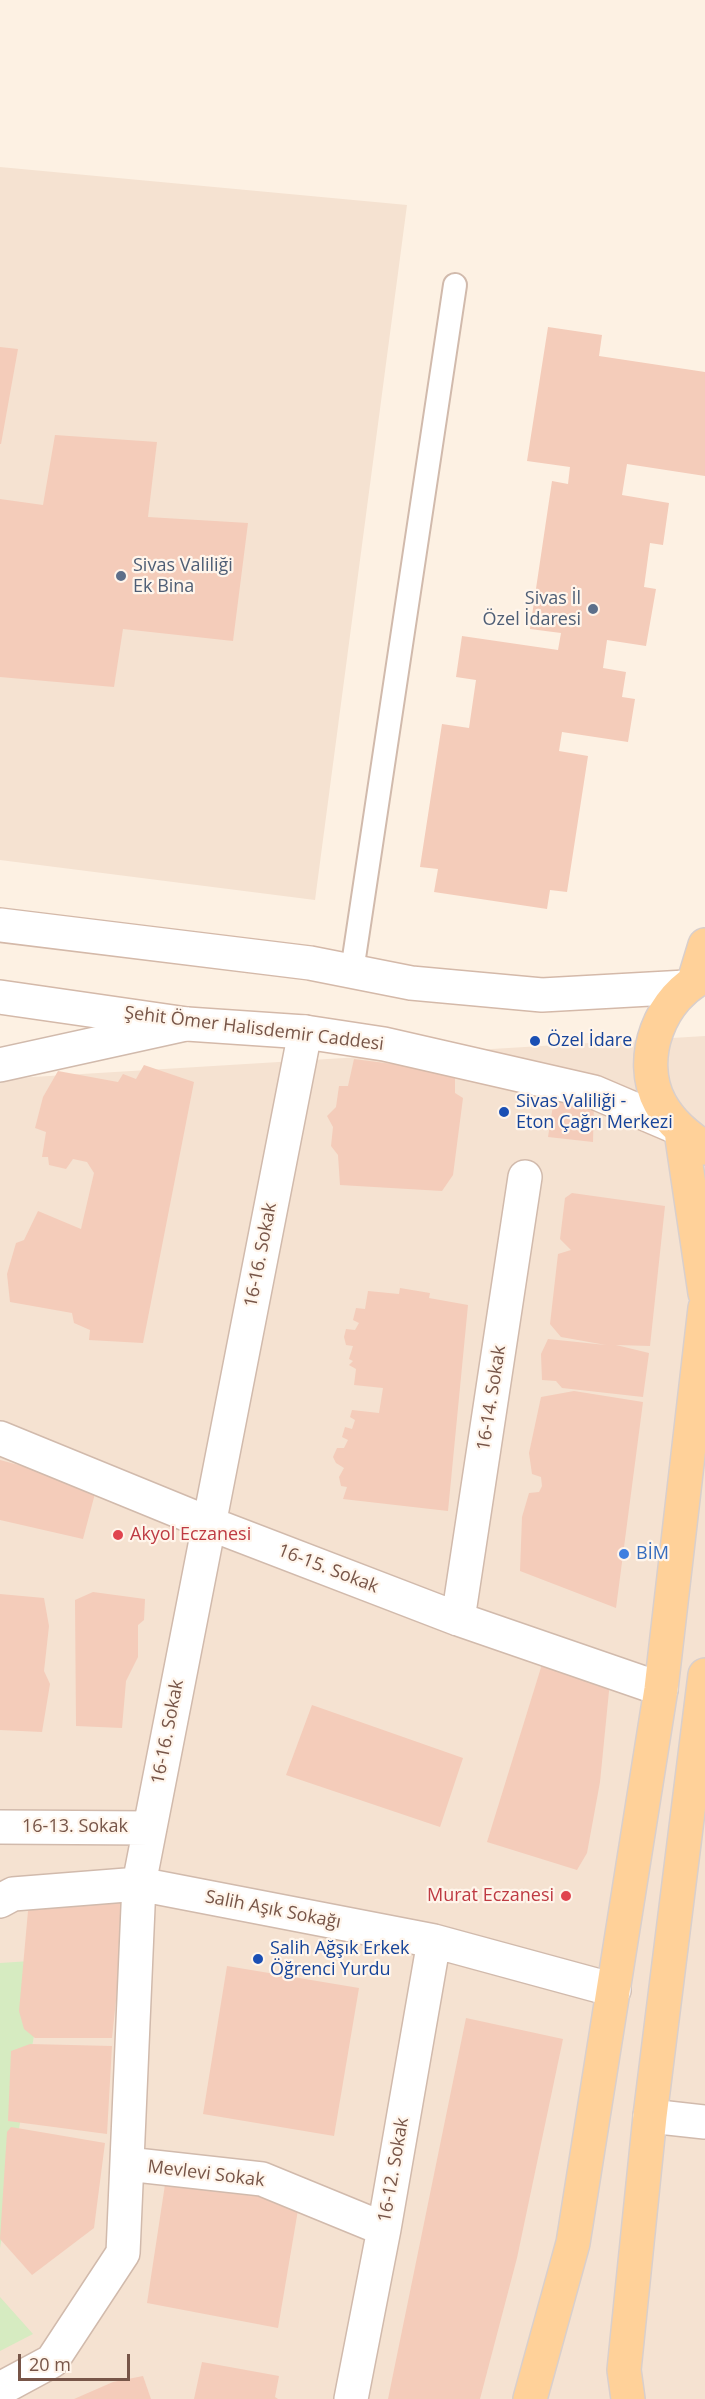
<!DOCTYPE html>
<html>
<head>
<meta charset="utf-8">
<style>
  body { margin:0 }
  #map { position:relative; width:705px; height:2399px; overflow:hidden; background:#fdf1e3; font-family:"Open Sans",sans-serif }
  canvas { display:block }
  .scale { position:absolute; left:18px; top:2354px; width:112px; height:27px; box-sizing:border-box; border:3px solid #775548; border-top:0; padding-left:8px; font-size:18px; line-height:21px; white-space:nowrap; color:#775548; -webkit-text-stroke:4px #fff5eb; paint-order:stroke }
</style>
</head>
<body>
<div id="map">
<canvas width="705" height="2399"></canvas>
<div class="scale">20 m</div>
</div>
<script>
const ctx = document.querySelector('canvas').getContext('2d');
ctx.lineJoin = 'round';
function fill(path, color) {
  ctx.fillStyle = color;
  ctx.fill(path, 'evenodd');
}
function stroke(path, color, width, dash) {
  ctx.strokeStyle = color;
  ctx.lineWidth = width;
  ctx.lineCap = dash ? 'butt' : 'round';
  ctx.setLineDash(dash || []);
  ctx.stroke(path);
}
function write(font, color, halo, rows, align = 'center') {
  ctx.font = font + ' "Open Sans",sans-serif';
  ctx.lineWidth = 4.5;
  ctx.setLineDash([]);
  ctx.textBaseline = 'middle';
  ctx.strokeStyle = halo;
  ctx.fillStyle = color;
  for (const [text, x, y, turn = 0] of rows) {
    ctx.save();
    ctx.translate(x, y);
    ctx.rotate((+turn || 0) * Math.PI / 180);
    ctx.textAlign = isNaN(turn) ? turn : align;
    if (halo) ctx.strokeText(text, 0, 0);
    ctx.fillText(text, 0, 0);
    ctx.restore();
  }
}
fill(new Path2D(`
  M 0,167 L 407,205 L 315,900 L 0,860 Z
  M 705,1036 L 705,2399 L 0,2399 L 0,1079 Z`), '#f5e2d1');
fill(new Path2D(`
  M 46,1960 L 0,2248 L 0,1963 Z
  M 0,2297 L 33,2334 L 0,2351 Z`), '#d6ebc1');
fill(new Path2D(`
  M 548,327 L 602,335 L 599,356 L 705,372 L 705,476 L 627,464 L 622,495 L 669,503 L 663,545 L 650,543 L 644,587 L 656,589 L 646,646 L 607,640 L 603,668 L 626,672 L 622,697 L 635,699 L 628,742 L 562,732 L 559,751 L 588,756 L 567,892 L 550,890 L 547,909 L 434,892 L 438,869 L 420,867 L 442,724 L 469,728 L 476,680 L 456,677 L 462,636 L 558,650 L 561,633 L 530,629 L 552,481 L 568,484 L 570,467 L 527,461 Z
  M 0,347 L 18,349 L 1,444 L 0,444 Z
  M 55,435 L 157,442 L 148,517 L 248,523 L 233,641 L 123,629 L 114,687 L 0,677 L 0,499 L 43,505 Z
  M 354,1059 L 455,1072 L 455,1093 L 463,1098 L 453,1175 L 442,1191 L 340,1185 L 338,1155 L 331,1146 L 333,1127 L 327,1116 L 336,1107 L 339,1086 L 348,1086 Z
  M 144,1065 L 194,1082 L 143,1343 L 89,1340 L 90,1330 L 74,1323 L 72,1313 L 10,1302 L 7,1274 L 16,1243 L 24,1240 L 38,1211 L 81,1229 L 94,1173 L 87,1162 L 73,1159 L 66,1169 L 49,1165 L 48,1157 L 42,1157 L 46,1132 L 35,1128 L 43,1097 L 58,1071 L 118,1082 L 123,1074 L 136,1079 Z
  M 554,1099 L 594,1102 L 593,1142 L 548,1137 Z
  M 572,1193 L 665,1206 L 650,1346 L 616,1345 L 649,1353 L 643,1397 L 562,1388 L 556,1381 L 542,1380 L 541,1354 L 548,1339 L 606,1345 L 561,1337 L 550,1324 L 558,1254 L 571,1250 L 560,1239 L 565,1198 Z
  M 400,1288 L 430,1293 L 429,1298 L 468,1305 L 448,1511 L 343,1499 L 347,1487 L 341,1486 L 339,1477 L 344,1468 L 336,1463 L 333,1457 L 337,1448 L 344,1448 L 348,1440 L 342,1437 L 345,1427 L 352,1429 L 355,1420 L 350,1417 L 352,1410 L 379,1413 L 383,1388 L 354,1385 L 356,1369 L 349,1365 L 353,1361 L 349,1359 L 353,1346 L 346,1345 L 344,1337 L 346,1329 L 355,1330 L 359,1323 L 353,1320 L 356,1308 L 365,1309 L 368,1291 L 399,1294 Z
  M 574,1391 L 643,1402 L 616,1608 L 520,1571 L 522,1517 L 529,1493 L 539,1492 L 542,1486 L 541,1477 L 532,1474 L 529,1453 L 541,1397 Z
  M 0,1460 L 97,1486 L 83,1539 L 0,1520 Z
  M 93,1592 L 145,1599 L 144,1620 L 138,1625 L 138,1657 L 126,1681 L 122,1728 L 76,1726 L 75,1600 Z
  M 0,1594 L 44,1598 L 49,1626 L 44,1671 L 50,1684 L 42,1732 L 0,1730 Z
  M 543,1661 L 610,1681 L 600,1782 L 587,1853 L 577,1870 L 487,1842 Z
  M 312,1705 L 463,1758 L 440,1827 L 286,1775 Z
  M 39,1894 L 127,1897 L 112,2038 L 35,2038 L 24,2029 L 19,2011 L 28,1911 Z
  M 227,1966 L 359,1988 L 334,2136 L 203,2114 Z
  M 466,2018 L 563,2039 L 517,2258 L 480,2399 L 388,2399 Z
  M 30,2044 L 112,2046 L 107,2134 L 8,2121 L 11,2051 Z
  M 11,2127 L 105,2143 L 94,2228 L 32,2275 L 0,2239 L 7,2132 Z
  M 166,2178 L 222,2182 L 299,2204 L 278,2328 L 147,2303 Z
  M 202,2362 L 279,2376 L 275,2397 L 278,2399 L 194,2399 Z
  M 143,2376 L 151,2399 L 74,2399 L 113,2382 Z`), '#f4ccba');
const lane = new Path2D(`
  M 352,971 L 455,285`);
const street = new Path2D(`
  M 0,1065 L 186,1024
  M 0,1438 L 208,1523 L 458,1619 L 661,1689
  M 458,1619 L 525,1177
  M 0,1827 L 150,1828
  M 0,1901 L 13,1894 L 139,1884 L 434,1941 L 614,1990
  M 650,2116 L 705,2122
  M 127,2164 L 262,2179 L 384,2229
  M 0,2389 L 52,2361 L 123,2253 L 139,1884 L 305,1032
  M 351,2399 L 384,2229 L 434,1941`);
const secondary = new Path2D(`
  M 0,925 L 310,963 L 411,983 L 542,995 L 686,987
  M 0,997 L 187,1024 L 305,1032 L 384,1044 L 594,1092 L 676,1127`);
const primary = new Path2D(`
  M 705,976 C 661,996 636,1058 660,1103 C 671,1123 686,1135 705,1148
  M 694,981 L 705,945
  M 681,1131 L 705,1293
  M 530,2399 L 573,2243 L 661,1689 L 705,1308
  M 628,2399 L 624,2370 L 650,2116 L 705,1675`);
stroke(lane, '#d1baac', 26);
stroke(street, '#d1baac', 36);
stroke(secondary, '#d4b9a9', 36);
stroke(primary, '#d9cfcc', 36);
stroke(lane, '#fff', 22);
stroke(street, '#fff', 33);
stroke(secondary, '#fff', 33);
stroke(primary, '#ffd199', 33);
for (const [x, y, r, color] of [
  [121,576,6,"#5c6f8a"],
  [593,609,6,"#5c6f8a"],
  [535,1041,6,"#1a4fb4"],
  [504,1112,6,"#1a4fb4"],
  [118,1535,6,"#e0444e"],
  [624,1554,6,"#3f7fe0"],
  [566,1896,6,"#e0444e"],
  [258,1959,6,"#1a4fb4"]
]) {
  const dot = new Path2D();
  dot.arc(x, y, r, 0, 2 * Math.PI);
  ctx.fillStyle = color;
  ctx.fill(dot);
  stroke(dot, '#fff5eb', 2);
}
write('18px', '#4e5e75', '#fff5eb', [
  ["Sivas Valiliği",133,566],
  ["Ek Bina",133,587],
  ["Sivas İl",581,599,"right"],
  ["Özel İdaresi",581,620,"right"]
], 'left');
write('18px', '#775548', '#fff5eb', [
  ["Şehit Ömer Halisdemir Caddesi",254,1029,7],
  ["16-16. Sokak",261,1255,-79],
  ["16-14. Sokak",492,1398,-81],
  ["16-15. Sokak",328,1569,21],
  ["16-16. Sokak",168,1732,-79],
  ["16-13. Sokak",75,1827],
  ["Salih Aşık Sokağı",273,1910,11],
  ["16-12. Sokak",394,2170,-80],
  ["Mevlevi Sokak",206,2174,7]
]);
write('18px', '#164399', '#fff5eb', [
  ["Özel İdare",547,1041],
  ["Sivas Valiliği -",516,1102],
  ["Eton Çağrı Merkezi",516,1123],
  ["Salih Ağşık Erkek",270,1949],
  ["Öğrenci Yurdu",270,1970]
], 'left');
write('18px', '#be3a42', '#fff5eb', [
  ["Akyol Eczanesi",130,1535],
  ["Murat Eczanesi",554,1896,"right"]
], 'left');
write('18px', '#366cbe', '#fff5eb', [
  ["BİM",636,1554]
], 'left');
</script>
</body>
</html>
